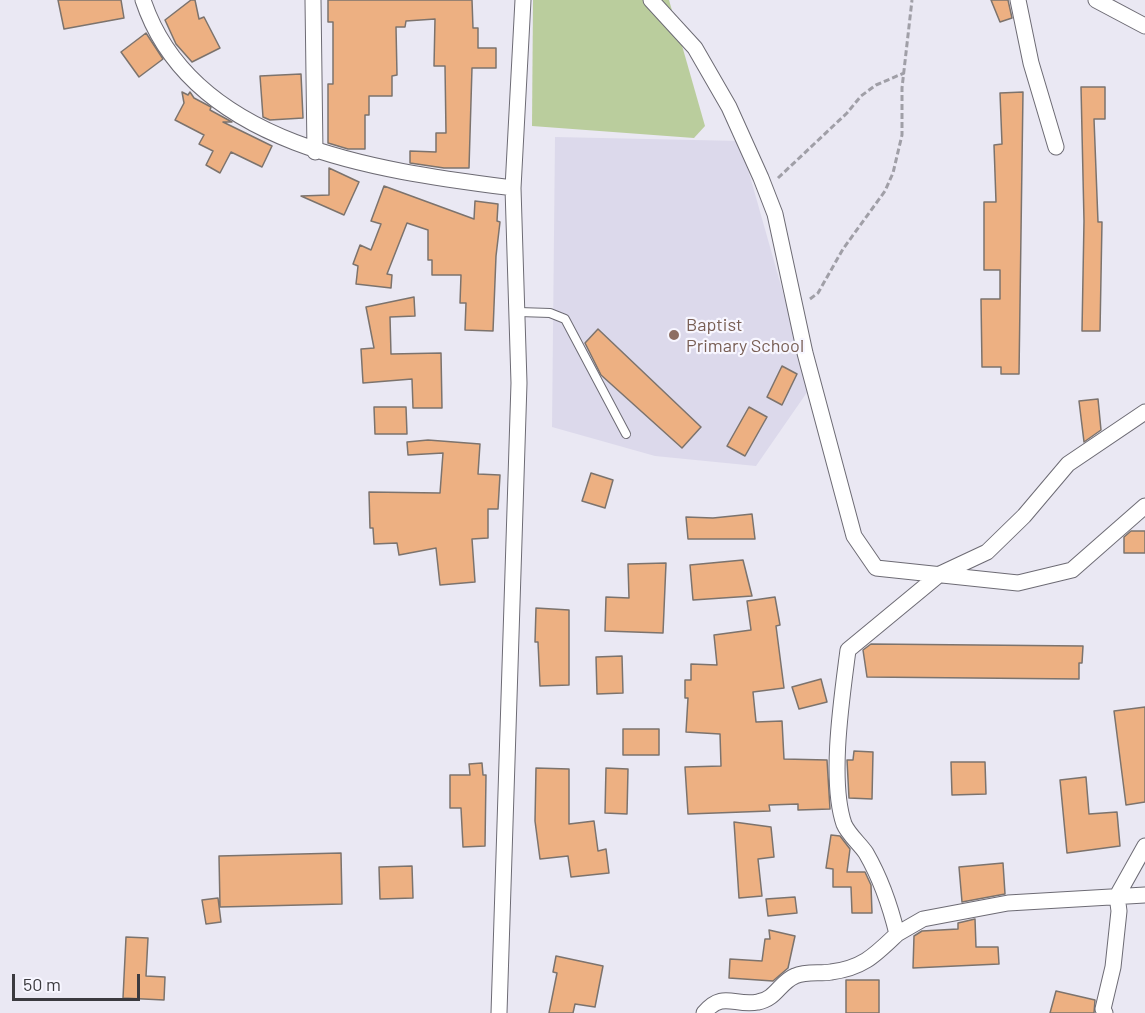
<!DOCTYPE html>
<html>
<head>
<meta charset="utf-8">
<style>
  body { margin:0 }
  #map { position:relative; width:1145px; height:1013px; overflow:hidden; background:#eae8f3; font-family:Barlow,sans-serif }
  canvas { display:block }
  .scale { position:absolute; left:12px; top:974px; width:128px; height:27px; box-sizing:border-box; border:3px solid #3b3a3f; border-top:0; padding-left:8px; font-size:18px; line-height:21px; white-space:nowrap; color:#3b3a3f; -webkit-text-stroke:4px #f7f6ff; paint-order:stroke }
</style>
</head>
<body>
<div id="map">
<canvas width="1145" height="1013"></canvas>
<div class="scale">50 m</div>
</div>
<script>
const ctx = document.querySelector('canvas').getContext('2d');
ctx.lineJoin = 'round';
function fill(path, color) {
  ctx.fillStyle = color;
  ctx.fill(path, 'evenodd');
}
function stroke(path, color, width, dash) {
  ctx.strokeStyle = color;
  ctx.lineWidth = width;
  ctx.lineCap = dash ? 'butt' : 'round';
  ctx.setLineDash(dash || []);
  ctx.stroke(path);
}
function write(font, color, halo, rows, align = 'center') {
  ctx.font = font + ' Barlow,sans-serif';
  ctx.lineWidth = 4.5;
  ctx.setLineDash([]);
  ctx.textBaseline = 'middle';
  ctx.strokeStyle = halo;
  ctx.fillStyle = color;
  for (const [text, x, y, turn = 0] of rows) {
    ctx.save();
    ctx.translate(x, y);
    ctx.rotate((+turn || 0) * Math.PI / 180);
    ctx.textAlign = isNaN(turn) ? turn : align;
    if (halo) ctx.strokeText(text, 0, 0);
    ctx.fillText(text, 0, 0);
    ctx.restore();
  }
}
fill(new Path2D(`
  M 555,137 L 740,141 L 810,388 L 756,466 L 655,456 L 552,427 Z`), '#dcd9eb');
fill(new Path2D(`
  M 533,0 L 669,0 L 705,126 L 694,138 L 532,126 Z`), '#bacd9d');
const building = new Path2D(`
  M 58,0 L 121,0 L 124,18 L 64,29 Z
  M 191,0 L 195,0 L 199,19 L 204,17 L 220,48 L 192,62 L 176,44 L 165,20 Z
  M 328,0 L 472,0 L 473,28 L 478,28 L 478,48 L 496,48 L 496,68 L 472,68 L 469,168 L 444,168 L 410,163 L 410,151 L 436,152 L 436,133 L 446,133 L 445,66 L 434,66 L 435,19 L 406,21 L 405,27 L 396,27 L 397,75 L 392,76 L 392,96 L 369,96 L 369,115 L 365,115 L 365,149 L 348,149 L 328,143 L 328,84 L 333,84 L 333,22 L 328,22 Z
  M 991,0 L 1008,0 L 1012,18 L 1000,22 Z
  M 146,33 L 163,59 L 139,77 L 121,52 Z
  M 301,74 L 303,118 L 270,120 L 263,117 L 260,76 Z
  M 1081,87 L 1105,87 L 1105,119 L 1094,119 L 1098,222 L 1102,222 L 1100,331 L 1082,331 L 1084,221 Z
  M 182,92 L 188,95 L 190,92 L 194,98 L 211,107 L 210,110 L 232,122 L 223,122 L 272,146 L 262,167 L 231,152 L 220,173 L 206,165 L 213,151 L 199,144 L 204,135 L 175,120 L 184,103 Z
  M 1023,92 L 1019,374 L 1001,374 L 1001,367 L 982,367 L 981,299 L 1000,299 L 1000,270 L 984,270 L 984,202 L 996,202 L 994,145 L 1002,144 L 1000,93 Z
  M 329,168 L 359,182 L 344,215 L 301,196 L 329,195 Z
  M 384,186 L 474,219 L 475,201 L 498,204 L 497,221 L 500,222 L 496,256 L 493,331 L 465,330 L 466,303 L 460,303 L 461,275 L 432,275 L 432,260 L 428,260 L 428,230 L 407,223 L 387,274 L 392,275 L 391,288 L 356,284 L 358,266 L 353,264 L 360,245 L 371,250 L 381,224 L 371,221 Z
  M 414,297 L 415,316 L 390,317 L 391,354 L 441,353 L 442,408 L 413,408 L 412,379 L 363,383 L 361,349 L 374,348 L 366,307 Z
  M 598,329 L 701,427 L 682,448 L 601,375 L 585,343 Z
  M 782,366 L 797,374 L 782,405 L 767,397 Z
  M 1098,399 L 1101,430 L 1084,442 L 1079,401 Z
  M 374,407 L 406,407 L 407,434 L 375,434 Z
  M 749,407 L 767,417 L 745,456 L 727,446 Z
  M 428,440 L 480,444 L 478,474 L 500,475 L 498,509 L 488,509 L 488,538 L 472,539 L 475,582 L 440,585 L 436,548 L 399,555 L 397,543 L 374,544 L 373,528 L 370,528 L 369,492 L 440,493 L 443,453 L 408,455 L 407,442 Z
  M 591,473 L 613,480 L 605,508 L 582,501 Z
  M 752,514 L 755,539 L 688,539 L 686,517 L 713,518 Z
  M 1131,531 L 1145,531 L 1145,553 L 1124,553 L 1124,537 Z
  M 743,560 L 752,596 L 693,600 L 690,565 Z
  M 666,563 L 663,633 L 605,631 L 606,597 L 629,598 L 628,564 Z
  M 775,597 L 780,625 L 776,626 L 784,688 L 753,692 L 756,722 L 782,721 L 784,759 L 827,760 L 830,809 L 798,810 L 798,804 L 769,805 L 770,811 L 688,814 L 685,767 L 721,766 L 720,734 L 686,732 L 688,698 L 685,698 L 685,680 L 691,680 L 691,664 L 717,665 L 714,635 L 751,630 L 747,601 Z
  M 536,608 L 569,610 L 569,685 L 540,686 L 538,642 L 535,642 Z
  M 871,644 L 1083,646 L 1082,663 L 1079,663 L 1079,679 L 867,677 L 863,650 Z
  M 622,656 L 623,693 L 597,694 L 596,657 Z
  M 821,679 L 827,702 L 799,709 L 792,687 Z
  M 1145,707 L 1145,802 L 1126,805 L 1114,711 Z
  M 623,729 L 659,729 L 659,755 L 623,755 Z
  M 854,751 L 873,752 L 872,799 L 849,798 L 847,760 L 853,760 Z
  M 951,762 L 985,762 L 986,794 L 952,795 Z
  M 482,763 L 483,775 L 486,775 L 485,846 L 463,847 L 461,808 L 450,808 L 450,775 L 470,775 L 469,764 Z
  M 536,768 L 569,769 L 569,824 L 594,821 L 598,851 L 606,849 L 609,873 L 571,877 L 568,856 L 540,859 L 535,821 Z
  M 606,768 L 628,769 L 627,814 L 605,813 Z
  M 1086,777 L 1089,814 L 1117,812 L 1120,846 L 1067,853 L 1060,780 Z
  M 734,822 L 771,827 L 774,857 L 758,859 L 762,896 L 739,898 Z
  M 831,835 L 840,836 L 850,849 L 847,872 L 865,872 L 871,885 L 872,913 L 852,913 L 851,887 L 833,887 L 833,869 L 826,868 Z
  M 341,853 L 342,904 L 220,907 L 219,856 Z
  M 1003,863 L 1005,894 L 962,902 L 959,867 Z
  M 412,866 L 413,898 L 380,899 L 379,867 Z
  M 795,897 L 797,913 L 768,916 L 766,899 Z
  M 218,898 L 221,922 L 206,924 L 202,900 Z
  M 975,919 L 976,947 L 998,947 L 999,964 L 913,968 L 914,936 L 922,931 L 958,929 L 958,923 Z
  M 769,930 L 795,936 L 788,968 L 773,981 L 729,978 L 730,959 L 762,961 L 765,939 L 770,939 Z
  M 126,937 L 148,938 L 146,976 L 165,977 L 164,1000 L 123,998 Z
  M 556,956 L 603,966 L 595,1007 L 575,1004 L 573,1013 L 549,1013 L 557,973 L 553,972 Z
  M 846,980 L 879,980 L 879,1013 L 846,1013 Z
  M 1056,991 L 1095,1000 L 1094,1013 L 1050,1013 Z`);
fill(building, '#edb082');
stroke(building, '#7c736d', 1.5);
const lane = new Path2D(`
  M 519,312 L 550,313 L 565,319 L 626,434`);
const street = new Path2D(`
  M 143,0 C 192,148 382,171 513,188
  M 313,0 L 315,152
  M 651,0 L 695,48 L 729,107 L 761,178 L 775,214 L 805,353 L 854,536 L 876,568 L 1018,583 L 1072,570 L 1145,506
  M 1018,0 L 1031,63 L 1056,147
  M 1096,0 L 1145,26
  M 897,934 L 923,919 L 1008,903 L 1145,895
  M 499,1013 L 519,383 L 513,188 L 523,0
  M 704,1013 C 723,990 735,1007 758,1002 C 776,999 780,982 795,976 C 806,971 820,974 831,972 C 863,968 875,955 897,934 C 890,905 881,879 866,853 C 860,844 848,834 844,824 C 829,780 842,697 848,650 L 940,574 L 987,552 L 1024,516 L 1068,464 L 1145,412
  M 1105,1013 L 1103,1009 L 1113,967 L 1119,911 L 1117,896 L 1145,846`);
stroke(lane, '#6d6b74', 10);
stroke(street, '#6d6b74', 17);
stroke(new Path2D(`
  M 778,178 L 847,113 L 861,96 L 876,85 L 904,73
  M 810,299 L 818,293 L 843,249 L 885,191 L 893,173 L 902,135 L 902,88 L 912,0`), '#a09fa7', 3, [6, 3]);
stroke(lane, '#fff', 8);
stroke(street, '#fff', 15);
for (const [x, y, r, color] of [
  [674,335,6,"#8d6e63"]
]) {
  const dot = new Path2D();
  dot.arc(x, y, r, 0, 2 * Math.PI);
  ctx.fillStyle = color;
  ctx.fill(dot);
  stroke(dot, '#f7f6ff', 2);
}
write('18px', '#785e54', '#f7f6ff', [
  ["Baptist",686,325],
  ["Primary School",686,346]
], 'left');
</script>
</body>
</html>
